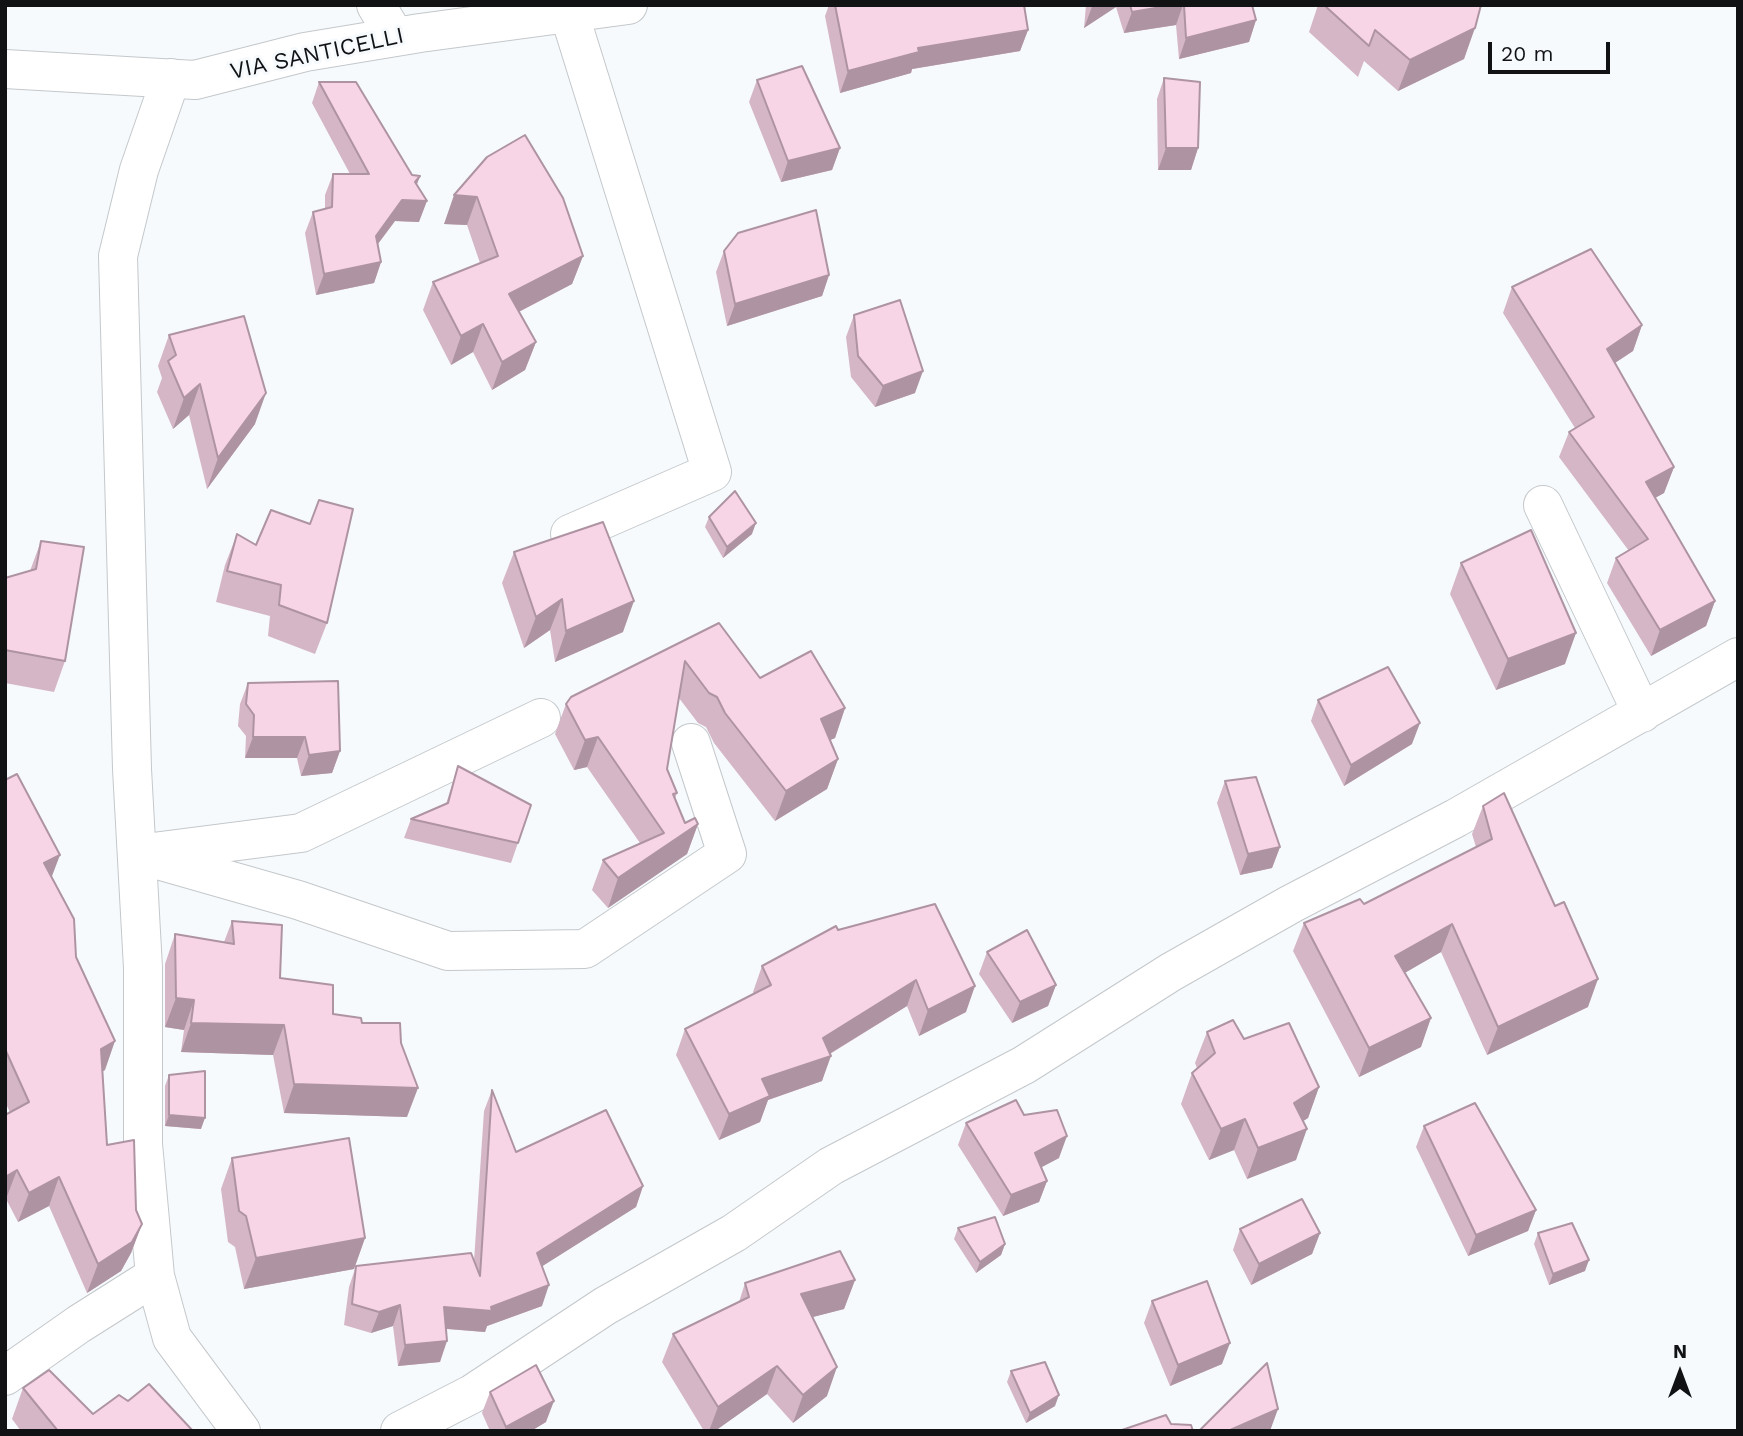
<!DOCTYPE html>
<html>
<head>
<meta charset="utf-8">
<style>
  body { margin:0 }
  #map { position:relative; width:1743px; height:1436px; overflow:hidden; background:#f6fafd; font-family:"Work Sans",sans-serif }
  canvas { display:block }
  .frame { position:absolute; inset:0; border:7px solid #111214; pointer-events:none }
  .north { position:absolute; left:1645px; top:1338px; width:70px; height:70px; -webkit-text-stroke:5px #f6fafd; paint-order:stroke; rotate:0deg; font-size:19px; font-weight:700; line-height:28px; text-align:center; color:#111214 }
  .north::after { content:''; display:block; margin:auto; width:24px; height:32px; background:#111214; clip-path:polygon(50% 0,100% 100%,50% 72%,0 100%) }
  .scale { position:absolute; left:1488px; top:42px; width:122px; height:32px; box-sizing:border-box; border:4px solid #111214; border-top:0; padding-left:9px; font-size:21px; line-height:24px; white-space:nowrap; color:#111214; -webkit-text-stroke:5px #f6fafd; paint-order:stroke }
</style>
</head>
<body>
<div id="map">
<canvas width="1743" height="1436"></canvas>
<div class="frame"></div>
<div class="north">N</div>
<div class="scale">20 m</div>
</div>
<script>
const ctx = document.querySelector('canvas').getContext('2d');
ctx.lineJoin = 'round';
function stroke(path, color, width, dash) {
  ctx.strokeStyle = color;
  ctx.lineWidth = width;
  ctx.lineCap = dash ? 'butt' : 'round';
  ctx.setLineDash(dash || []);
  ctx.stroke(path);
}
function fill(path, color) {
  ctx.fillStyle = color;
  ctx.fill(path, 'evenodd');
}
function write(font, color, halo, rows, align = 'center') {
  ctx.font = font + ' "Work Sans",sans-serif';
  ctx.lineWidth = 6;
  ctx.setLineDash([]);
  ctx.textBaseline = 'middle';
  ctx.strokeStyle = halo;
  ctx.fillStyle = color;
  for (const [text, x, y, turn = 0] of rows) {
    ctx.save();
    ctx.translate(x, y);
    ctx.rotate((+turn || 0) * Math.PI / 180);
    ctx.textAlign = isNaN(turn) ? turn : align;
    if (halo) ctx.strokeText(text, 0, 0);
    ctx.fillText(text, 0, 0);
    ctx.restore();
  }
}
const minor = new Path2D(`
  M 376,5 L 395,37
  M 569,13 L 712,472 L 570,534
  M 5,69 L 195,80 L 305,52 L 420,33 L 628,5
  M 171,78 L 139,170 L 118,256 L 132,769 L 143,968 L 143,1144 L 155,1276 L 172,1338 L 241,1431
  M 1543,505 L 1642,713
  M 153,852 L 301,833 L 541,718
  M 137,854 L 298,900 L 448,951 L 585,949 L 727,854 L 691,743
  M 5,1376 L 79,1324 L 155,1276
  M 400,1431 L 472,1394 L 605,1306 L 734,1233 L 831,1166 L 1024,1065 L 1171,972 L 1291,904 L 1456,818 L 1738,657`);
stroke(minor, '#c4c8cb', 40);
stroke(minor, '#fff', 38);
fill(new Path2D(`
  M 829,5 L 1024,5 L 1028,30 L 1020,51 L 912,69 L 911,73 L 840,93 L 825,16 Z
  M 1086,5 L 1252,5 L 1256,20 L 1249,42 L 1179,59 L 1176,25 L 1124,33 L 1116,7 L 1084,28 Z
  M 1318,5 L 1481,5 L 1464,59 L 1398,91 L 1364,61 L 1358,77 L 1309,32 Z
  M 1164,78 L 1198,148 L 1191,170 L 1158,170 L 1157,99 Z
  M 757,80 L 840,148 L 832,170 L 781,182 L 749,102 Z
  M 319,82 L 412,175 L 420,176 L 417,184 L 419,222 L 395,221 L 378,244 L 381,262 L 374,283 L 316,295 L 305,233 L 313,212 L 325,209 L 325,195 L 333,174 L 350,174 L 312,103 Z
  M 487,157 L 583,256 L 572,284 L 519,312 L 536,342 L 525,370 L 492,390 L 473,352 L 451,365 L 423,310 L 433,282 L 480,263 L 467,225 L 444,224 Z
  M 724,251 L 829,275 L 822,296 L 727,326 L 716,272 Z
  M 1512,287 L 1642,325 L 1633,351 L 1615,363 L 1674,467 L 1664,493 L 1655,498 L 1715,601 L 1706,626 L 1651,656 L 1607,583 L 1616,558 L 1629,551 L 1559,457 L 1569,432 L 1575,428 L 1503,313 Z
  M 854,315 L 915,393 L 875,407 L 851,377 L 846,337 Z
  M 169,335 L 255,424 L 207,489 L 189,415 L 173,429 L 157,392 L 162,378 L 158,366 Z
  M 709,517 L 752,534 L 723,558 L 705,527 Z
  M 237,534 L 327,623 L 315,654 L 268,636 L 270,616 L 216,602 L 225,565 Z
  M 41,541 L 65,661 L 54,692 L 5,683 L 5,578 L 30,571 Z
  M 514,552 L 623,632 L 555,662 L 550,630 L 524,648 L 502,583 Z
  M 1461,563 L 1565,664 L 1496,690 L 1450,594 Z
  M 719,623 L 760,678 L 845,708 L 835,738 L 830,740 L 838,759 L 827,789 L 775,821 L 714,743 L 706,727 L 698,723 L 679,698 L 667,769 L 677,793 L 675,799 L 685,823 L 698,824 L 687,854 L 608,908 L 592,890 L 603,860 L 640,843 L 587,767 L 574,770 L 555,734 L 566,704 Z
  M 248,683 L 340,751 L 332,773 L 301,776 L 297,758 L 245,758 L 246,736 L 238,726 L 240,704 Z
  M 1318,700 L 1412,744 L 1344,786 L 1311,721 Z
  M 458,766 L 531,805 L 511,863 L 404,838 L 411,819 L 446,804 Z
  M 5,780 L 52,877 L 76,957 L 105,1070 L 102,1071 L 107,1145 L 142,1224 L 131,1253 L 121,1271 L 87,1293 L 49,1206 L 18,1222 L 6,1199 L 10,1112 L 5,1102 Z
  M 1225,781 L 1280,847 L 1272,868 L 1240,875 L 1217,803 Z
  M 1483,806 L 1588,1007 L 1487,1055 L 1441,952 L 1404,973 L 1421,1047 L 1359,1077 L 1293,951 L 1304,923 L 1364,904 L 1476,847 L 1472,834 Z
  M 232,921 L 280,978 L 333,1014 L 362,1023 L 407,1117 L 284,1113 L 273,1055 L 181,1052 L 184,1030 L 165,1027 L 165,964 L 175,934 L 224,942 Z
  M 838,930 L 966,1012 L 919,1036 L 907,1006 L 830,1054 L 822,1081 L 768,1100 L 760,1122 L 719,1140 L 676,1055 L 685,1029 L 754,994 L 753,992 L 762,966 Z
  M 987,952 L 1056,985 L 1048,1006 L 1012,1023 L 979,974 Z
  M 1207,1032 L 1244,1039 L 1319,1087 L 1308,1118 L 1303,1121 L 1296,1160 L 1247,1179 L 1234,1150 L 1209,1160 L 1181,1104 L 1192,1073 L 1197,1068 L 1195,1063 Z
  M 169,1075 L 201,1129 L 165,1126 L 165,1086 Z
  M 492,1090 L 516,1152 L 643,1186 L 636,1207 L 542,1266 L 542,1306 L 487,1326 L 485,1332 L 446,1329 L 440,1362 L 398,1366 L 393,1326 L 371,1333 L 344,1325 L 349,1287 L 356,1266 L 474,1261 L 484,1111 Z
  M 1024,1115 L 1059,1158 L 1041,1167 L 1047,1181 L 1039,1202 L 1003,1216 L 958,1145 L 966,1123 Z
  M 1424,1126 L 1536,1210 L 1528,1231 L 1468,1256 L 1416,1147 Z
  M 232,1158 L 365,1238 L 354,1269 L 244,1289 L 235,1247 L 228,1242 L 221,1189 Z
  M 958,1228 L 1005,1244 L 1001,1255 L 976,1273 L 954,1239 Z
  M 1240,1229 L 1320,1233 L 1312,1254 L 1251,1285 L 1233,1250 Z
  M 1538,1233 L 1585,1271 L 1549,1285 L 1534,1244 Z
  M 855,1280 L 844,1309 L 812,1317 L 827,1396 L 793,1423 L 767,1394 L 715,1431 L 704,1431 L 662,1362 L 673,1334 L 739,1302 L 745,1283 Z
  M 1152,1301 L 1222,1364 L 1170,1386 L 1144,1323 Z
  M 1011,1371 L 1055,1406 L 1026,1423 L 1007,1382 Z
  M 23,1388 L 93,1414 L 128,1401 L 193,1431 L 21,1431 L 12,1419 Z
  M 490,1392 L 546,1422 L 531,1431 L 490,1431 L 482,1413 Z`), '#d5b6c7');
fill(new Path2D(`
  M 1094,5 L 1117,5 L 1116,7 L 1084,28 L 1092,7 Z
  M 1173,5 L 1183,5 L 1176,25 L 1124,33 L 1132,12 Z
  M 1256,20 L 1249,42 L 1179,59 L 1186,38 Z
  M 1475,28 L 1464,59 L 1398,91 L 1410,60 Z
  M 1028,30 L 1020,51 L 912,69 L 911,73 L 840,93 L 848,71 L 918,48 Z
  M 840,148 L 832,170 L 781,182 L 788,161 Z
  M 1166,148 L 1198,148 L 1191,170 L 1158,170 Z
  M 420,176 L 412,197 L 427,201 L 419,222 L 395,221 L 368,257 L 376,236 Z
  M 454,195 L 477,197 L 467,225 L 444,224 Z
  M 583,256 L 572,284 L 499,322 L 509,294 Z
  M 381,262 L 374,283 L 316,295 L 324,274 Z
  M 829,275 L 822,296 L 727,326 L 735,304 Z
  M 483,324 L 473,352 L 451,365 L 461,336 Z
  M 1642,325 L 1633,351 L 1598,374 L 1607,349 Z
  M 536,342 L 525,370 L 492,390 L 502,362 Z
  M 923,371 L 915,393 L 875,407 L 883,386 Z
  M 200,384 L 189,415 L 173,429 L 184,398 Z
  M 266,393 L 255,424 L 207,489 L 218,458 Z
  M 1674,467 L 1664,493 L 1637,508 L 1646,482 Z
  M 756,523 L 752,534 L 723,558 L 727,547 Z
  M 562,599 L 550,630 L 524,648 L 536,617 Z
  M 634,601 L 623,632 L 555,662 L 566,631 Z
  M 1715,601 L 1706,626 L 1651,656 L 1660,630 Z
  M 1576,633 L 1565,664 L 1496,690 L 1508,659 Z
  M 845,708 L 835,738 L 810,749 L 821,719 Z
  M 1420,723 L 1412,744 L 1344,786 L 1351,765 Z
  M 253,737 L 305,737 L 297,758 L 245,758 Z
  M 598,737 L 587,767 L 574,770 L 585,740 Z
  M 340,751 L 332,773 L 301,776 L 309,755 Z
  M 838,759 L 827,789 L 775,821 L 786,791 Z
  M 698,824 L 687,854 L 608,908 L 618,878 Z
  M 1280,847 L 1272,868 L 1240,875 L 1248,854 Z
  M 60,855 L 49,884 L 44,863 Z
  M 1452,924 L 1441,952 L 1384,985 L 1395,956 Z
  M 1598,979 L 1588,1007 L 1487,1055 L 1498,1027 Z
  M 916,980 L 907,1006 L 821,1059 L 831,1056 L 822,1081 L 768,1100 L 760,1122 L 719,1140 L 729,1114 L 762,1079 L 823,1038 Z
  M 1056,985 L 1048,1006 L 1012,1023 L 1020,1002 Z
  M 975,986 L 966,1012 L 919,1036 L 928,1010 Z
  M 176,998 L 194,1000 L 184,1030 L 165,1027 Z
  M 1431,1018 L 1421,1047 L 1359,1077 L 1369,1048 Z
  M 191,1023 L 284,1025 L 273,1055 L 181,1052 Z
  M 115,1041 L 105,1070 L 91,1078 L 101,1049 Z
  M 294,1084 L 418,1088 L 407,1117 L 284,1113 Z
  M 1319,1087 L 1308,1118 L 1283,1134 L 1294,1103 Z
  M 169,1115 L 205,1118 L 201,1129 L 165,1126 Z
  M 1245,1119 L 1234,1150 L 1209,1160 L 1221,1129 Z
  M 1307,1129 L 1296,1160 L 1247,1179 L 1258,1148 Z
  M 1067,1136 L 1059,1158 L 1027,1175 L 1035,1153 Z
  M 17,1170 L 6,1199 L 5,1200 L 5,1177 Z
  M 59,1177 L 49,1206 L 18,1222 L 29,1193 Z
  M 1047,1181 L 1039,1202 L 1003,1216 L 1011,1195 Z
  M 643,1186 L 636,1207 L 530,1274 L 537,1253 Z
  M 1536,1210 L 1528,1231 L 1468,1256 L 1476,1235 Z
  M 142,1224 L 131,1253 L 121,1271 L 87,1293 L 98,1264 Z
  M 1320,1233 L 1312,1254 L 1251,1285 L 1259,1264 Z
  M 365,1238 L 354,1269 L 244,1289 L 256,1258 Z
  M 1005,1244 L 1001,1255 L 976,1273 L 980,1262 Z
  M 1589,1260 L 1585,1271 L 1549,1285 L 1553,1274 Z
  M 855,1280 L 844,1309 L 790,1323 L 801,1294 Z
  M 549,1285 L 542,1306 L 487,1326 L 485,1332 L 437,1328 L 444,1307 L 491,1307 Z
  M 400,1305 L 393,1326 L 371,1333 L 379,1312 Z
  M 447,1341 L 440,1362 L 398,1366 L 405,1345 Z
  M 1230,1343 L 1222,1364 L 1170,1386 L 1178,1365 Z
  M 777,1366 L 767,1394 L 715,1431 L 709,1431 L 718,1407 Z
  M 837,1367 L 827,1396 L 793,1423 L 803,1395 Z
  M 1059,1395 L 1055,1406 L 1026,1423 L 1030,1413 Z
  M 554,1401 L 546,1422 L 531,1431 L 504,1431 L 506,1427 Z
  M 1278,1409 L 1270,1431 L 1228,1431 Z`), '#ae94a2');
const building = new Path2D(`
  M 835,5 L 1024,5 L 1028,30 L 918,48 L 919,52 L 848,71 Z
  M 1130,5 L 1173,5 L 1132,12 Z
  M 1184,5 L 1252,5 L 1256,20 L 1186,38 Z
  M 1324,5 L 1481,5 L 1475,28 L 1410,60 L 1375,30 L 1369,46 Z
  M 802,66 L 840,148 L 788,161 L 757,80 Z
  M 1164,78 L 1200,82 L 1198,148 L 1166,148 Z
  M 319,82 L 356,82 L 412,175 L 420,176 L 415,182 L 427,201 L 402,200 L 376,236 L 381,262 L 324,274 L 313,212 L 332,207 L 333,174 L 369,174 Z
  M 525,135 L 563,198 L 583,256 L 509,294 L 536,342 L 502,362 L 483,324 L 461,336 L 433,282 L 498,256 L 477,197 L 454,195 L 487,157 Z
  M 816,210 L 829,275 L 735,304 L 724,251 L 738,233 Z
  M 1591,249 L 1642,325 L 1607,349 L 1674,467 L 1646,482 L 1715,601 L 1660,630 L 1616,558 L 1648,539 L 1569,432 L 1594,417 L 1512,287 Z
  M 900,300 L 923,371 L 883,386 L 858,356 L 854,315 Z
  M 244,316 L 266,393 L 218,458 L 200,384 L 184,398 L 168,361 L 176,355 L 169,335 Z
  M 735,491 L 756,523 L 727,547 L 709,517 Z
  M 319,500 L 353,509 L 327,623 L 279,605 L 281,585 L 227,571 L 237,534 L 256,545 L 271,510 L 310,524 Z
  M 603,522 L 634,601 L 566,631 L 562,599 L 536,617 L 514,552 Z
  M 1531,530 L 1576,633 L 1508,659 L 1461,563 Z
  M 41,541 L 84,547 L 65,661 L 5,650 L 5,578 L 36,569 Z
  M 719,623 L 760,678 L 811,651 L 845,708 L 821,719 L 838,759 L 786,791 L 725,713 L 717,697 L 709,693 L 685,661 L 667,769 L 677,793 L 673,794 L 685,823 L 695,818 L 698,824 L 618,878 L 603,860 L 664,833 L 598,737 L 585,740 L 566,704 L 571,697 Z
  M 1388,667 L 1420,723 L 1351,765 L 1318,700 Z
  M 338,681 L 340,751 L 309,755 L 305,737 L 253,737 L 254,715 L 246,704 L 248,683 Z
  M 458,766 L 531,805 L 518,843 L 411,819 L 448,803 Z
  M 17,774 L 60,855 L 44,863 L 74,919 L 76,957 L 115,1041 L 101,1049 L 107,1145 L 134,1140 L 136,1210 L 142,1224 L 132,1242 L 98,1264 L 59,1177 L 29,1193 L 17,1170 L 5,1177 L 5,1115 L 29,1102 L 5,1049 L 5,780 Z
  M 1256,777 L 1280,847 L 1248,854 L 1225,781 Z
  M 1504,793 L 1555,906 L 1564,902 L 1598,979 L 1498,1027 L 1452,924 L 1395,956 L 1431,1018 L 1369,1048 L 1304,923 L 1360,899 L 1364,904 L 1492,839 L 1483,806 Z
  M 935,904 L 975,986 L 928,1010 L 916,980 L 823,1038 L 831,1056 L 762,1079 L 770,1096 L 729,1114 L 685,1029 L 771,985 L 762,966 L 836,926 L 838,930 Z
  M 232,921 L 282,925 L 280,978 L 333,985 L 333,1014 L 361,1018 L 362,1023 L 400,1023 L 401,1043 L 418,1088 L 294,1084 L 284,1025 L 191,1023 L 194,1000 L 176,998 L 175,934 L 234,944 Z
  M 1027,930 L 1056,985 L 1020,1002 L 987,952 Z
  M 1233,1020 L 1244,1039 L 1289,1023 L 1319,1087 L 1294,1103 L 1307,1129 L 1258,1148 L 1245,1119 L 1221,1129 L 1192,1073 L 1215,1053 L 1207,1032 Z
  M 205,1071 L 205,1118 L 169,1115 L 169,1075 Z
  M 492,1090 L 516,1152 L 606,1110 L 643,1186 L 537,1253 L 549,1285 L 491,1307 L 492,1311 L 444,1307 L 447,1341 L 405,1345 L 400,1305 L 379,1312 L 352,1304 L 356,1266 L 471,1253 L 480,1276 Z
  M 1016,1100 L 1024,1115 L 1057,1110 L 1067,1136 L 1035,1153 L 1047,1181 L 1011,1195 L 966,1123 Z
  M 1475,1103 L 1536,1210 L 1476,1235 L 1424,1126 Z
  M 349,1138 L 365,1238 L 256,1258 L 246,1216 L 239,1211 L 232,1158 Z
  M 1302,1199 L 1320,1233 L 1259,1264 L 1240,1229 Z
  M 995,1217 L 1005,1244 L 980,1262 L 958,1228 Z
  M 1572,1223 L 1589,1260 L 1553,1274 L 1538,1233 Z
  M 840,1251 L 855,1280 L 801,1294 L 837,1367 L 803,1395 L 777,1366 L 718,1407 L 673,1334 L 749,1297 L 745,1283 Z
  M 1207,1281 L 1230,1343 L 1178,1365 L 1152,1301 Z
  M 1045,1362 L 1059,1395 L 1030,1413 L 1011,1371 Z
  M 1267,1363 L 1278,1409 L 1228,1431 L 1199,1431 Z
  M 536,1365 L 554,1401 L 506,1427 L 490,1392 Z
  M 49,1370 L 93,1414 L 119,1395 L 128,1401 L 149,1384 L 193,1431 L 58,1431 L 23,1388 Z
  M 1166,1415 L 1171,1424 L 1191,1425 L 1193,1431 L 1119,1431 Z`);
fill(building, '#f8d4e7');
stroke(building, '#ae94a2', 2);
write('23px', '#111214', '#f6fafd', [
  ["VIA SANTICELLI",317,54,-12]
]);
</script>
</body>
</html>
